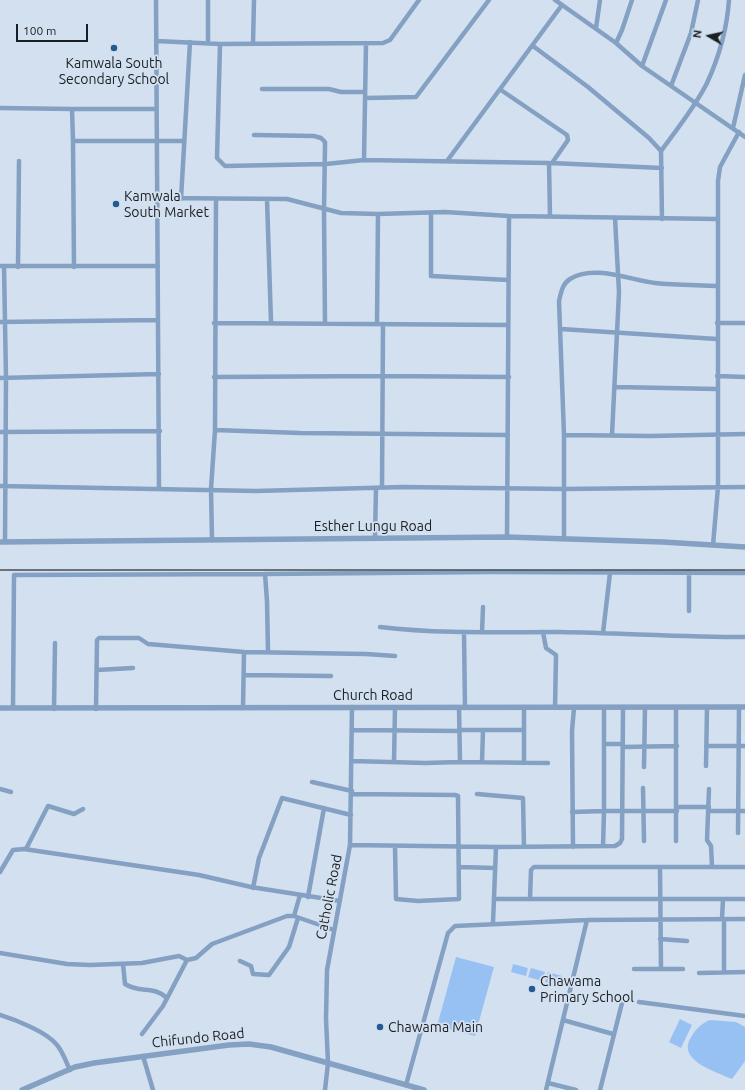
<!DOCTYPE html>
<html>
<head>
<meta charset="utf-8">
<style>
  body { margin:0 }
  #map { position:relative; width:745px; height:1090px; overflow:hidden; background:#d3e0ef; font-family:Ubuntu,sans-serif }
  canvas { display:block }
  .north { position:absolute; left:689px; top:16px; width:40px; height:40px; -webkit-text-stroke:3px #d3e0ef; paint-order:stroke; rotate:279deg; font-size:11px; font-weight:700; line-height:16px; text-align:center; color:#1a1f24 }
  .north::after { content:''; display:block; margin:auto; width:14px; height:18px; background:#1a1f24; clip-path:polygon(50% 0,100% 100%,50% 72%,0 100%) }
  .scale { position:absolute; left:16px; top:24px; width:72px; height:18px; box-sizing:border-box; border:2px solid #1a1f24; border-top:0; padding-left:5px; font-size:12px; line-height:14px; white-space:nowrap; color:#1a1f24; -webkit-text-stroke:3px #d3e0ef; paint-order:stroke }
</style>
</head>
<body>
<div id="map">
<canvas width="745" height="1090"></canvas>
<div class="north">N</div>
<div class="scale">100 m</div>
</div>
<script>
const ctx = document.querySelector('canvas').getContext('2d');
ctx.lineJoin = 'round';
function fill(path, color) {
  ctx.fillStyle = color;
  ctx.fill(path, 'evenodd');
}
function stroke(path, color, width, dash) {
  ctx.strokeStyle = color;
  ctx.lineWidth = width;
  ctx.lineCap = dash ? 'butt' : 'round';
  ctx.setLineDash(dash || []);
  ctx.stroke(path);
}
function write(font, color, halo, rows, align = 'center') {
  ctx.font = font + ' Ubuntu,sans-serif';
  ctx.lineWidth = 3.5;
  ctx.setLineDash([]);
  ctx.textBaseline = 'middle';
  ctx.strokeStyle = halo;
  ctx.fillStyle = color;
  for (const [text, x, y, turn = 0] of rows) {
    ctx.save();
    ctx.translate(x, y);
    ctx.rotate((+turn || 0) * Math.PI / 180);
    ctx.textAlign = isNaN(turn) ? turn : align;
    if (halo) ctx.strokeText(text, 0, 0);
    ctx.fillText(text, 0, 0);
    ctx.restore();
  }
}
fill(new Path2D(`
  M 456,957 L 494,967 L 475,1036 L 437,1026 Z
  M 513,964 L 528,968 L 526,976 L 511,972 Z
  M 531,968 L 545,972 L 542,981 L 528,977 Z
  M 548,972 L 562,976 L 560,985 L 545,982 Z
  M 680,1019 L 692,1025 L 681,1048 L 669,1042 Z
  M 710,1020 L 736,1022 L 745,1027 L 745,1061 L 732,1079 C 717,1072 678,1061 690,1039 C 695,1030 700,1024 710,1020 Z`), '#98c1f3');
stroke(new Path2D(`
  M 156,0 L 159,488
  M 208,0 L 208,42
  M 555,0 L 616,43 L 642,66 L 745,137
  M 596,28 L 600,0
  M 156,41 L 220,44 L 383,43 L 390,40 L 419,0
  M 616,43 L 622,30 L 632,0
  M 220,44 L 217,158 L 225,166 L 326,164 L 364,160 L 549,163 L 550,216
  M 253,44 L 254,0
  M 533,46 L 588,87 L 649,138 L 661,151 L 662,219
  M 642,66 L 666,0
  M 671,86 L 691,33 L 698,0
  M 262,89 L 329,89 L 341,92 L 365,92
  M 501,90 L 567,135 L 568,140 L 552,163
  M 366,98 L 416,97 L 489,0
  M 0,108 L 72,109 L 73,141
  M 72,109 L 156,109
  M 733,128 L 745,75
  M 254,135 L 314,136 L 321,138 L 325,142 L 325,147 L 324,210 L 325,323
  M 661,151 C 677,129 695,107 707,83 C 719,57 727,28 729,0
  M 364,160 L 366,43
  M 447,161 L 562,5
  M 551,163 L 662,168
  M 156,198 L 287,199 L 341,213 L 378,214 L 445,212 L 509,216 L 717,219
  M 181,199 L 190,42
  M 267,199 L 271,322
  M 431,213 L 431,276 L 508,280
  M 0,266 L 158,266
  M 4,266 L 6,378 L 5,542
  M 18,267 L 19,161
  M 74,267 L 73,141 L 184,141
  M 0,322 L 158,320
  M 214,323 L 508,325
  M 717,323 L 745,323
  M 377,324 L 378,214
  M 561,329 L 717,339
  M 717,376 L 745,377
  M 214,377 L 383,376 L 509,377
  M 0,378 L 159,374
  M 615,387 L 717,389
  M 215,430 L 300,433 L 508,435
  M 0,432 L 160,431
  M 564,435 L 651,436 L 745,434
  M 612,435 L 619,292 L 615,218
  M 0,486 L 256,491 L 403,487 L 564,489 L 745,487
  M 382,487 L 383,324
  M 507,537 L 509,216
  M 375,538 L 376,488
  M 564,538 L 564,435 L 559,301 C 561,293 562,284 570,279 C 593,264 630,280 655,283 C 675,285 696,285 717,286
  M 212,539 L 211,489 L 215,430 L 216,199
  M 713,545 L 718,487 L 718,181 L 720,167 L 739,132
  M 689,611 L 689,572
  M 380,627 C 439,634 499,632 559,632 C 621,633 683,637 745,637
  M 464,632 L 465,708
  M 482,632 L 483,607
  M 543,632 L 546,648 L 556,655 L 555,708
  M 603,633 L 610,573
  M 268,652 L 267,601 L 265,574 L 492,572 L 745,573
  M 97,670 L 133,668
  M 244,675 L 331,676
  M 524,707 L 524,763
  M 13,708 L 14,575 L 265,574
  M 243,708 L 244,652
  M 604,708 L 604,811 L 677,811
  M 54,709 L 55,643
  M 96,709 L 97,640 L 99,638 L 139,638 L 148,644 L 244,652 L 366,654 L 395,656
  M 352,730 L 460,731
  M 460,730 L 524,730
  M 604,744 L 623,744
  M 706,746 L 745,746
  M 623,747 L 677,746
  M 352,761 L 425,763 L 460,762 L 459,708
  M 394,762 L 395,707
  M 460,762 L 548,763
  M 482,762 L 483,730
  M 706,766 L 707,707
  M 644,767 L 645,707
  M 312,782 L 352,791
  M 643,788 L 644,841
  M 0,789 L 11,792
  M 709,789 L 707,840 L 711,846 L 712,867
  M 352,794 L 455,795 L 458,796 L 459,899 L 418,901 L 396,899 L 395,847
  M 477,794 L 523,798 L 524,847
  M 677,807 L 709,807
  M 709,811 L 745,811
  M 572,812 L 604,811 L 603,846
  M 738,833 L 739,707
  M 676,841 L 676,707
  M 350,845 L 496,847 L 615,846 L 620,843 L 622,839 L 623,707
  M 573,847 L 572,731 L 574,708
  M 26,849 L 48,806 L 74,814 L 83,809
  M 459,867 L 495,868
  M 660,867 L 661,969
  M 0,872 L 13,850 L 24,849 L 199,875 L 251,887 L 340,901
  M 253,888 L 259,858 L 282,798 L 351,815
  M 308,897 L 324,808
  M 494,899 L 745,899
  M 530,899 L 531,870 L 534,867 L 745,867
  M 294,916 L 300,895
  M 722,919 L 723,899
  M 493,923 L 496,847
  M 660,939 L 687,941
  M 0,953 L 67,964 L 90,965 L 142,963 L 179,956 L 187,960 L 196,958 L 212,944 L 287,916 L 294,916 L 334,930
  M 240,961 L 251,966 L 253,974 L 269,975 L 289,947 L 298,918
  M 123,964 L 125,984 C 141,994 153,985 167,998
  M 634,969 L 683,969
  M 724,972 L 724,919
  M 699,973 L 745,972
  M 639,1002 L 745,1016
  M 0,1015 C 16,1020 47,1032 57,1045 C 63,1052 66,1062 70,1070
  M 563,1020 L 613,1034
  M 142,1034 L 163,1006 L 187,960
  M 143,1056 L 153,1090
  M 548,1083 L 576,1090
  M 406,1085 L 448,933 L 455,926 L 587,920 L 745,919
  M 325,1090 L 328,1063 L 326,1019 L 327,970 L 350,845 L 352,707
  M 546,1090 L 587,920
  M 600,1090 L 622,1003`), '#84a0c2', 4.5);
stroke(new Path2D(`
  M 0,542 L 507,537 L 663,542 L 745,547
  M 0,708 L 745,707
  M 22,1090 L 75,1067 L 94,1063 L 229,1045 L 249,1044 L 271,1047 L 424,1090`), '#84a0c2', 5.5);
stroke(new Path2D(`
  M 0,570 L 745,570`), '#464d54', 1.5);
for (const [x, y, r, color] of [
  [114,48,4,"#255992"],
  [116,204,4,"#255992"],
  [532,989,4,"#255992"],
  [380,1027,4,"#255992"]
]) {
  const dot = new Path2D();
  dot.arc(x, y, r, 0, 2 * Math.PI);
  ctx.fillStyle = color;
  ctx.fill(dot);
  stroke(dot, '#d3e0ef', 1.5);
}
write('14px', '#1a1f24', '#d3e0ef', [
  ["Kamwala South",114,63,"center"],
  ["Secondary School",114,79,"center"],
  ["Kamwala",124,196],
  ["South Market",124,212],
  ["Chawama",540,981],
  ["Primary School",540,997],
  ["Chawama Main",388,1027]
], 'left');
write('14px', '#1a1f24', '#d3e0ef', [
  ["Esther Lungu Road",373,526],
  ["Church Road",373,695],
  ["Catholic Road",329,897,-79],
  ["Chifundo Road",198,1038,-6]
]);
</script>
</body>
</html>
